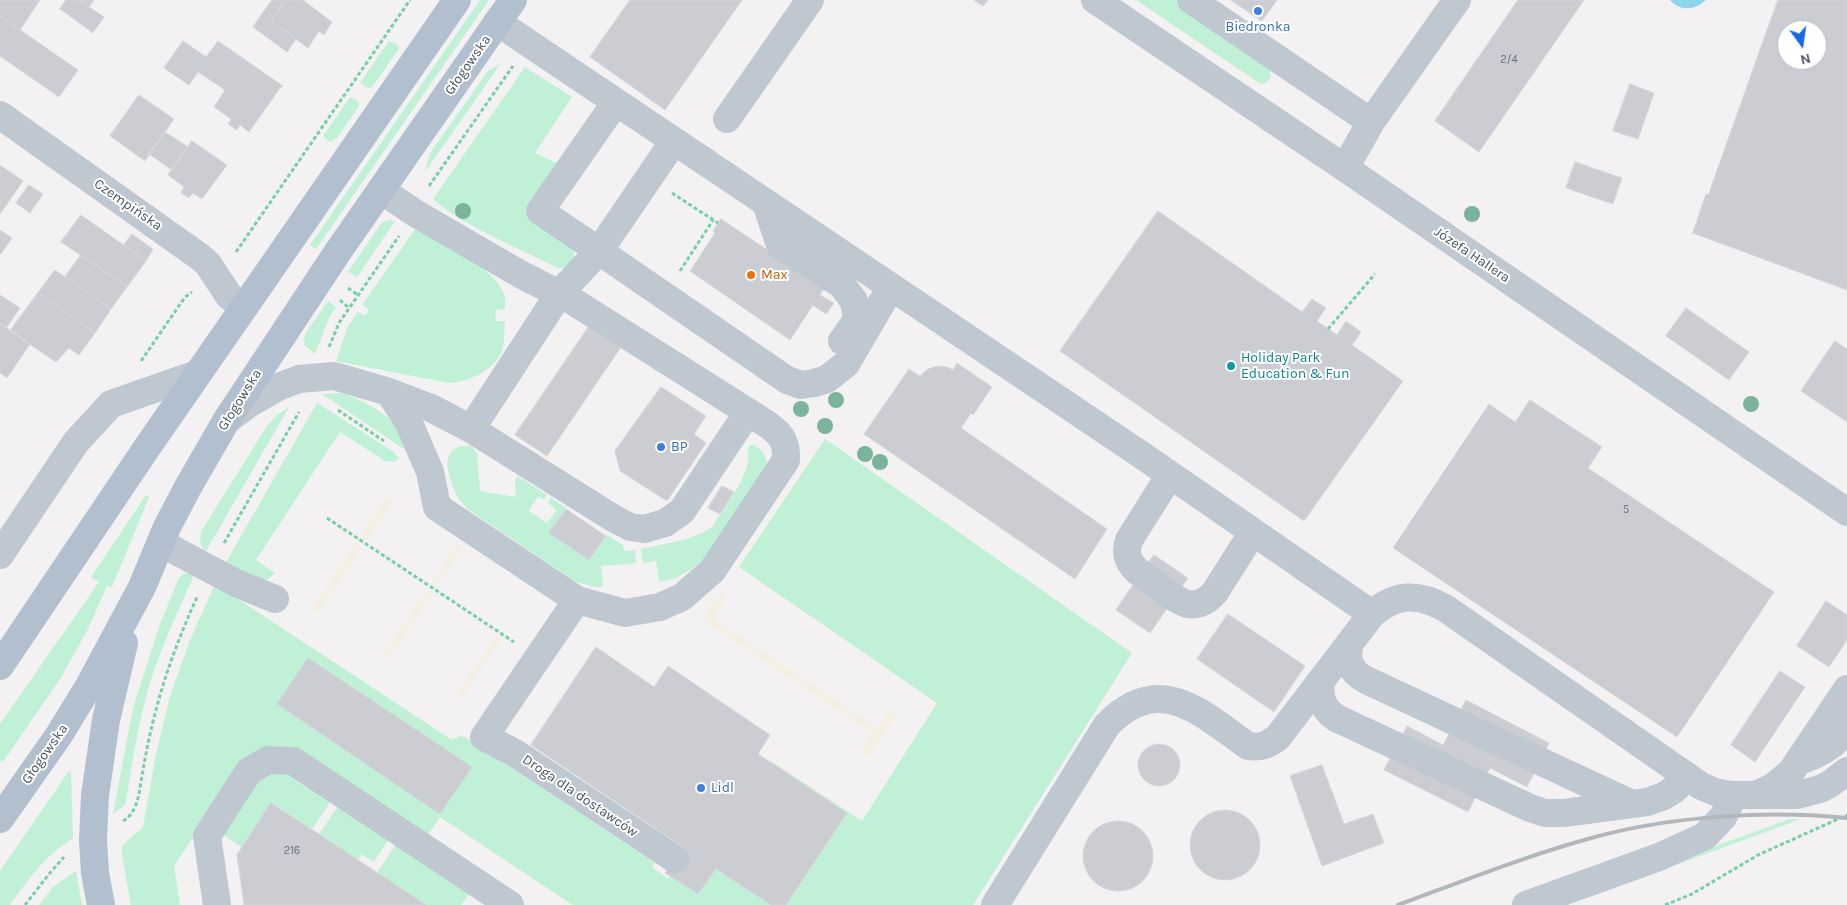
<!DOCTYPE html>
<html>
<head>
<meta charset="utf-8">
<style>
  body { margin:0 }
  #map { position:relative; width:1847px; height:905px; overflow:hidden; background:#f3f1f1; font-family:Karla,sans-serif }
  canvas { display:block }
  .north { position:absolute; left:1777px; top:20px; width:50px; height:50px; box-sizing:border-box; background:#fff; border:1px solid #b6babf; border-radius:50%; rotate:166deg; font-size:14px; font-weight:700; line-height:20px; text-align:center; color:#48535f }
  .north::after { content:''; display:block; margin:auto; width:18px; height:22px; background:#1868e6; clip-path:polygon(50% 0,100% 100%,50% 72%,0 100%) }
</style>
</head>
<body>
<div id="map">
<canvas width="1847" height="905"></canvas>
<div class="north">N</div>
</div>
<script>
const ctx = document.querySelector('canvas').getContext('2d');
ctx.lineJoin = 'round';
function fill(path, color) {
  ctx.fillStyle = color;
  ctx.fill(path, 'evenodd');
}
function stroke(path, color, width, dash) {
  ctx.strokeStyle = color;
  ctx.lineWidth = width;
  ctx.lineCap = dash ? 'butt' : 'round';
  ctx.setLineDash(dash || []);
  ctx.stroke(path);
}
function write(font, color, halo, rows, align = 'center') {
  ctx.font = font + ' Karla,sans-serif';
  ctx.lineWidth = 4;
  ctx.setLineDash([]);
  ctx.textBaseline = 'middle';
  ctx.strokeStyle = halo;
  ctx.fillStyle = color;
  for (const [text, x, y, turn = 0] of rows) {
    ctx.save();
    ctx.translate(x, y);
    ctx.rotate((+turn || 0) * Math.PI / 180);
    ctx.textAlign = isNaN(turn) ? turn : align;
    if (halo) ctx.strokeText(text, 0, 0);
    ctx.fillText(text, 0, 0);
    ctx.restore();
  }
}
fill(new Path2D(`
  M 480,0 L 489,0 L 316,249 L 310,245 Z
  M 1136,0 L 1176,0 L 1269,64 L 1271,77 L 1266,83 L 1261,84 Z
  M 389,41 L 397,44 L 399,49 L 372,87 L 368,88 L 360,83 Z
  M 501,63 L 425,172 L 430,153 L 488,71 Z
  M 525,67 L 572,97 L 535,153 L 558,164 L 526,213 L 571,245 L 574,250 L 574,261 L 565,268 L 558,268 C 519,248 465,227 433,199 Z
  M 350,97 L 358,101 L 359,106 L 337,138 L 330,142 L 323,136 Z
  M 389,220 L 395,221 L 357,277 L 348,272 L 382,222 Z
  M 416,228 C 440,242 495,268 504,294 C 506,299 505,305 505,309 L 496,310 L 495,321 L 505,321 C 504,330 505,345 501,353 C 492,371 468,382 449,383 L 336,361 L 348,326 L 358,312 L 365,316 L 369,309 L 362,305 Z
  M 328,301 L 336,307 L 329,318 L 315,354 L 304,345 L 305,334 Z
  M 343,393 C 367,403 403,418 404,449 L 322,394 Z
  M 317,403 L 394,452 L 399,459 L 393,462 L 385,461 L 340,432 L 256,560 L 275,573 L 268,579 L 263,580 L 225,564 Z
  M 289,407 L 206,551 C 199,545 199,539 202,530 L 267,426 L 277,415 Z
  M 825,439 L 1132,653 L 973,905 L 786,905 L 847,813 L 769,762 L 771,761 L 862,821 L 937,703 L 739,567 Z
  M 751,445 L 755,445 C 763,452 768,456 766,467 L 712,549 L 700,563 L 685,573 L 673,579 L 659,582 L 656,561 L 643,563 L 641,549 C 665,543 694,541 713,526 C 726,502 752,477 748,448 Z
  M 462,446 L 472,446 L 477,454 L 480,491 L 516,497 L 515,481 L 517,476 L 547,495 L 544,500 L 538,496 L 529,511 L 547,523 L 557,510 L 548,503 L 551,498 L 566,508 L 549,533 L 589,560 L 607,535 L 623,545 L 624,551 L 635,550 L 636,563 L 601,566 L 603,587 L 594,587 L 574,581 L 475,514 C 471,511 466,508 463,504 C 455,496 445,469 448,459 C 449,451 455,448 462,446 Z
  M 146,495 L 149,497 L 112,587 L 107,586 L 88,629 L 62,676 L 3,762 L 0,760 L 0,724 L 99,582 L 91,577 Z
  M 185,573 L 194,575 C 177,613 160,650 148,689 C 138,726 132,764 126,802 L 124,806 L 113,814 L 133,708 L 160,624 L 179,578 Z
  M 215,584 L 452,740 L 460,736 L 465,737 L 655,863 L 652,867 L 668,879 L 670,876 L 698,894 L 716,869 L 771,905 L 573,905 L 440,817 L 427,836 L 292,749 L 280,746 L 269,747 L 241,765 L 174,866 L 180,905 L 131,905 L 122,855 L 122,846 L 143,827 L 156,754 L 170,696 L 190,640 Z
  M 69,771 L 71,772 L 73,838 C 44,857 30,877 10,905 L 0,905 L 0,871 Z
  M 273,771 L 290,774 L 331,801 L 312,829 L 272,803 L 242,847 L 223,835 L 258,781 Z
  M 338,806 L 389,839 L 374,862 L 362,854 L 358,860 L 319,834 Z
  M 1790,819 L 1801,819 L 1566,905 L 1554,905 Z
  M 396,844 L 470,893 L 461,905 L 426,905 L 377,873 Z
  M 76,871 L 82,905 L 39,905 L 53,887 Z`), '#c0f0d5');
fill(new Path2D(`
  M 387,498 L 392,501 L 367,540 L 361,536 Z
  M 357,543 L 362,547 L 318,612 L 312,609 Z
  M 457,545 L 462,548 L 436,586 L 432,583 Z
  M 427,590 L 432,593 L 388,659 L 383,656 Z
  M 721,593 L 726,597 L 713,619 L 877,728 L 890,709 L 895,713 L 896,716 L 869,755 L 866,757 L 860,753 L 873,733 L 703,620 Z
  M 496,636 L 501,639 L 463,696 L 457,693 Z`), '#f4efe2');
fill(new Path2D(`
  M 1670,0 L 1706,0 C 1695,10 1681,12 1670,0 Z`), '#8dd5ed');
const building = new Path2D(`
  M 0,0 L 40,0 L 20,30 L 0,16 Z
  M 66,0 L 79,0 L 104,17 L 93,33 L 60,9 Z
  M 79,0 L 94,0 L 89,7 Z
  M 272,0 L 286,0 L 271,21 L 296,39 L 287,52 L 253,27 Z
  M 286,0 L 303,0 L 332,22 L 324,35 L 319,31 L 308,48 L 271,21 Z
  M 630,0 L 742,0 L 665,110 L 590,57 Z
  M 974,0 L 988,0 L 983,6 Z
  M 1231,0 L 1277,0 L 1262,21 Z
  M 1518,0 L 1584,0 L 1479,152 L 1435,121 Z
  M 1778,0 L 1847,0 L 1847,290 L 1693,233 L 1692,235 L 1706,194 L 1708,195 ZM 1787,30 L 1817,30 L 1817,60 L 1787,60 Z
  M 0,16 L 78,70 L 59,97 L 0,56 Z
  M 183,41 L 206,57 L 218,41 L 283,86 L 280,88 L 249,132 L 240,125 L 237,130 L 228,124 L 231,119 L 214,107 L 225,90 L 198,72 L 189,85 L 164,68 Z
  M 1630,84 L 1654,93 L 1638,139 L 1613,131 Z
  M 139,95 L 174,119 L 145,161 L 110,136 Z
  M 165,132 L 188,147 L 172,170 L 149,154 Z
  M 192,141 L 227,165 L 202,199 L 193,193 L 189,198 L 181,193 L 184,187 L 168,175 Z
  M 1575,162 L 1622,178 L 1613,204 L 1566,188 Z
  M 0,165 L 23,181 L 0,214 Z
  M 29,185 L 43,194 L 30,213 L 16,203 Z
  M 1158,211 L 1302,312 L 1312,299 L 1326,308 L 1317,321 L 1337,335 L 1346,321 L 1361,332 L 1352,345 L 1403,381 L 1304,521 L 1060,351 Z
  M 81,215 L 146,261 L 127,287 L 61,242 Z
  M 721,219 L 769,251 L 826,285 L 820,295 L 834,303 L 826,314 L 813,305 L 790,340 L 690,271 L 715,233 L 713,231 Z
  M 0,230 L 12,238 L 1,254 L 0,254 Z
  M 132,234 L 153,249 L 146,261 L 124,245 Z
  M 81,255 L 127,287 L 111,309 L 65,277 Z
  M 55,270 L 111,309 L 95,333 L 38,293 Z
  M 38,293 L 95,333 L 79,355 L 69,348 L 56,362 L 10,331 Z
  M 0,295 L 20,308 L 6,328 L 0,323 Z
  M 1686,308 L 1749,352 L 1729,380 L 1666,336 Z
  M 592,322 L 623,344 L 547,456 L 515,435 Z
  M 0,323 L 30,344 L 7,378 L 0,373 Z
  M 1835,341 L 1847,349 L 1847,422 L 1801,391 Z
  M 957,363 L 992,387 L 973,415 L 971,413 L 961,428 L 1107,529 L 1075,579 L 864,434 L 909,369 L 920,376 L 928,369 L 937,366 L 947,367 L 953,370 Z
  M 661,387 L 706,416 L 694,434 L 706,443 L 667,501 L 620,471 L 615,451 Z
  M 1530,400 L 1602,447 L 1588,468 L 1774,592 L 1677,737 L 1393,548 L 1489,404 L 1515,422 Z
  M 722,486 L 734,492 L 720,514 L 708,508 Z
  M 566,509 L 606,536 L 589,560 L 549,533 Z
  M 1154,555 L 1188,578 L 1150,633 L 1116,610 Z
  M 1826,601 L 1847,615 L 1847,640 L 1829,667 L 1797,646 Z
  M 1228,614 L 1305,666 L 1274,712 L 1197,659 Z
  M 596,647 L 654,687 L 668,666 L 770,735 L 758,754 L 847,813 L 786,905 L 771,905 L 716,869 L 698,894 L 665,873 L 683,847 L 531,745 Z
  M 308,658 L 472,767 L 440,814 L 277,704 Z
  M 1780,671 L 1805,687 L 1755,762 L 1731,745 Z
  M 1466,700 L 1549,743 L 1527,787 L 1490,768 L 1468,812 L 1384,770 L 1407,726 L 1443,745 Z
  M1138 765a21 21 0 1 1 42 0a21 21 0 1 1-42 0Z
  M 1322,765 L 1344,824 L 1373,814 L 1384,843 L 1322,866 L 1290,776 Z
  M 271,803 L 319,834 L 426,905 L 244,905 L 237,855 Z
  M1190 845a35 35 0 1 1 70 0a35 35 0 1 1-70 0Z
  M1083 856a35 35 0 1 1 70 0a35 35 0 1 1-70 0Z`);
fill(building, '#cbcdd3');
stroke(building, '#d5d7dc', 1);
stroke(new Path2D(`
  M 429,186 L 513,66
  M 672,193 L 718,223
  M 236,252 L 410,0
  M 680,271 L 713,220
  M 348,288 L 358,295
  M 340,300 L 349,308
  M 1328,329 L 1375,274
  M 329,347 L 339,323 L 399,236
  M 141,361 L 185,297 L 192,292
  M 338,410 L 384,441
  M 327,518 L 514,642
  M 224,543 L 299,412
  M 123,821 C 140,811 139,788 143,770 C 154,706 171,654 198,595
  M 25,905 L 49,874 L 64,857
  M 1665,905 L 1692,894 L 1758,855 L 1847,815`), '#77cfa8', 3, [4, 2.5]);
stroke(new Path2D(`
  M 1095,0 L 1345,168 L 1847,512
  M 1191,0 L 1371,122
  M 497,22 L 1143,456 L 1372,614
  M 616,102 L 540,211 L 599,251 L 674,141
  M 0,115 L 200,257 L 208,264 L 229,296 L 244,307
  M 727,119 L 810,0
  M 1345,168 L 1371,122 L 1457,0
  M 766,203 L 780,245 L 842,285 L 854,301 L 857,320 L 842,341
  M 389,392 L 409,423 L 430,472 L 437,507 L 577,600 L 625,613 L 660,607 L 682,597 L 712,571 L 786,460 C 788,432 769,426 748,412
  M 227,420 L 250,403 L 278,387 L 299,379 L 334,376 L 389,392 L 431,408 L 471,429 L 613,518 L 630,527 L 644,529 L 665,523 L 682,511 L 748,412 L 571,300 L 520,274 L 415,213 L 381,190
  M 471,429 L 559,294 L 599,251 L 787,380 L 801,385 L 814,383 L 827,379 L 846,364 L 891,287
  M 1170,475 L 1129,540 C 1125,552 1127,560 1136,570 C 1148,578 1176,602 1188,604 C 1200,606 1208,600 1215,592 L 1253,532
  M 161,543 L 236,583 L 275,599
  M 0,555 L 76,442 L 111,404 L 197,374
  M 577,600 L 484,737 L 515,753 L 675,859
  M 1350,643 C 1345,660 1351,672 1366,680 L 1632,804
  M 1321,681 C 1319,697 1322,708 1336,718 L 1530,808 L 1545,813 L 1564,813 L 1647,802 L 1664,796 L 1676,788 L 1685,775
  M 1802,760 C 1820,754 1837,744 1847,728
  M 1756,795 L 1773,787 L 1791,772 L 1847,689
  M 217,905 L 207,836 L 249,771 L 268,760 L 293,761 L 510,905
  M 995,905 L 1107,725 C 1160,671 1201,713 1248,746 C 1260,748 1268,745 1278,737 L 1372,614 C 1396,593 1418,593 1445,608 L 1701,786 L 1715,792 L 1731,795 L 1797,795 L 1820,789 L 1830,784 L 1847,771
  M 1526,905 L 1659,857 L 1705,836 L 1723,817 L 1729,805 L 1731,795`), '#bfc7d0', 28);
stroke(new Path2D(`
  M 0,666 L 148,446 L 457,0
  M 0,819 L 59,735 L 89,686 L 142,587 L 167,527 L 188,487 L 226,421 L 337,253 L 513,0
  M 101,905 L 95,873 L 93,840 L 95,795 L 106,720 L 124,643`), '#b1bfcf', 28);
stroke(new Path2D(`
  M 1398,905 C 1463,881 1528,855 1595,837 C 1672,816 1768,810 1847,818`), '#b3b6bb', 4);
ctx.fillStyle = '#7ab49a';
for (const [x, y] of [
  [463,211],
  [1472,214],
  [836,400],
  [1751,404],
  [801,409],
  [825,426],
  [865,454],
  [880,462]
]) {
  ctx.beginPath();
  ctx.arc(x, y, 8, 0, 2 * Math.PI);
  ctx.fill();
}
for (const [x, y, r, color] of [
  [1258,11,5,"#3f7fe0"],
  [751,275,5,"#e8710a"],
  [1231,366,5,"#0f9aa8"],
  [661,447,5,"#3f7fe0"],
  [701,788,5,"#3f7fe0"]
]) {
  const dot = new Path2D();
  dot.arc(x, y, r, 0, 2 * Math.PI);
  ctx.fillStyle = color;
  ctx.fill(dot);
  stroke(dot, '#fff', 2);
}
write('11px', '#69727c', null, [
  ["2/4",1509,60],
  ["5",1626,510],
  ["216",292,851]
]);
write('14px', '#366cbe', '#fff', [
  ["Biedronka",1258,27,"center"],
  ["BP",671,447],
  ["Lidl",711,788]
], 'left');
write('14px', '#48535f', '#fff', [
  ["Głogowska",468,65,-55],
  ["Czempińska",128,205,35],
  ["Józefa Hallera",1472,255,34],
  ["Głogowska",240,400,-58],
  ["Głogowska",45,754,-55],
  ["Droga dla dostawców",580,796,34]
]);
write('14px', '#c56008', '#fff', [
  ["Max",761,275]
], 'left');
write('14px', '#0d838f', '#fff', [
  ["Holiday Park",1241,358],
  ["Education & Fun",1241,374]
], 'left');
</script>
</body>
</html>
